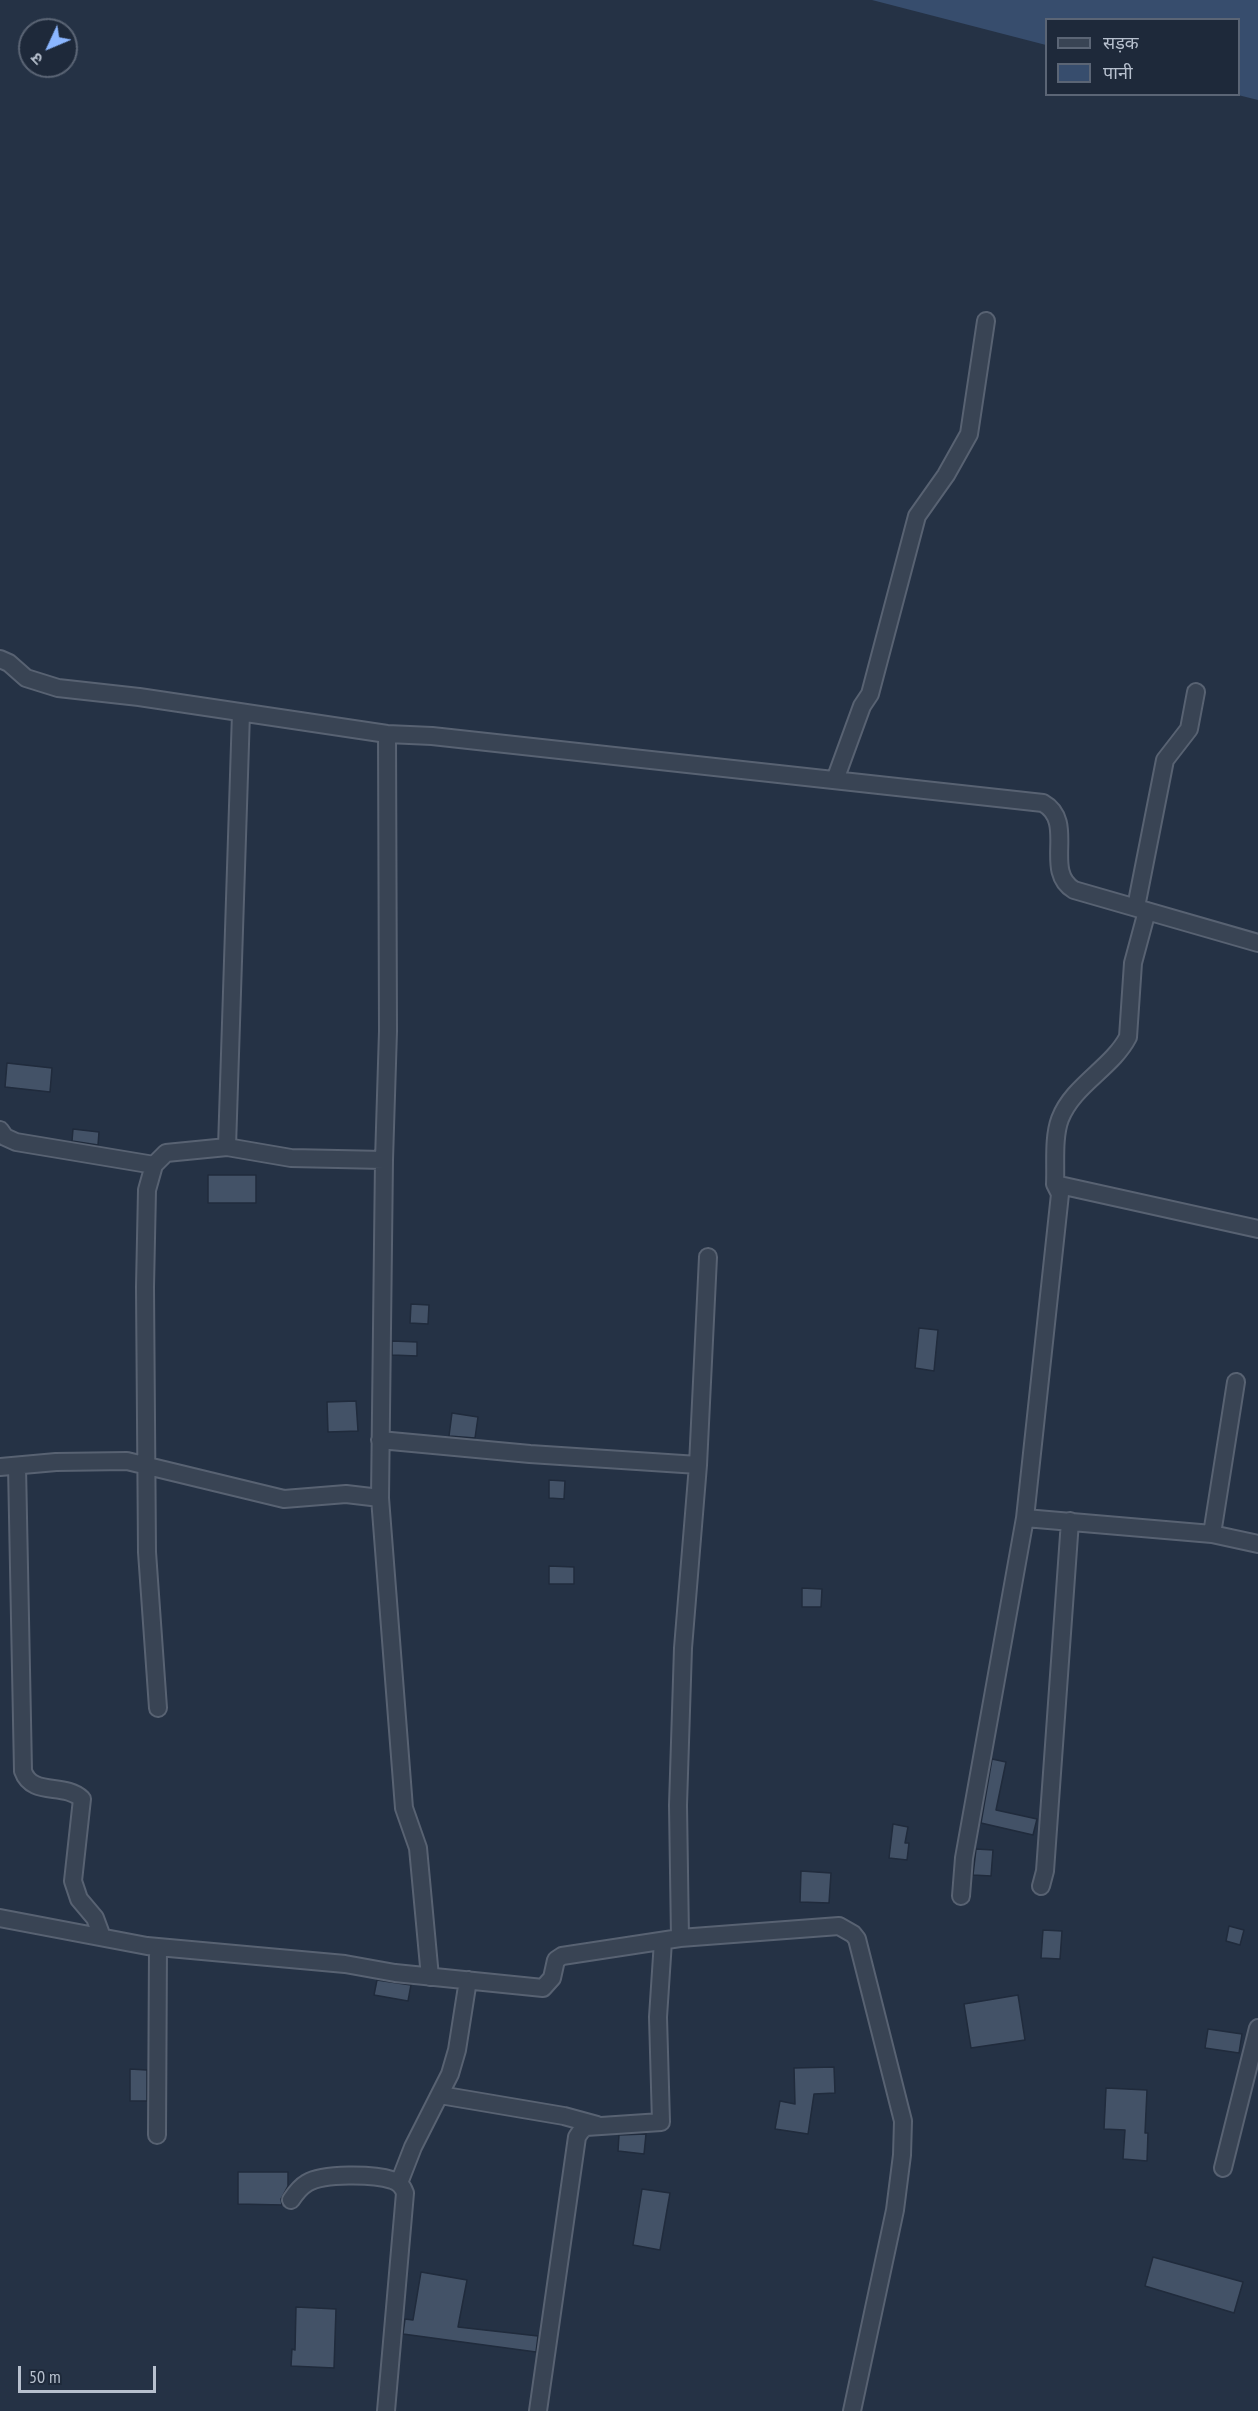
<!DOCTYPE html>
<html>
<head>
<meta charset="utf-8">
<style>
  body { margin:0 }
  #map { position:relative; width:1258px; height:2411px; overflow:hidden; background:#253245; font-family:"PT Sans Narrow","Noto Sans Devanagari",sans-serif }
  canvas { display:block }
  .legend { position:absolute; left:1045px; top:18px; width:195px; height:78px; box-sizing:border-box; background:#1e293a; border:2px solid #5b6575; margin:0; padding:8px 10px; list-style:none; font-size:18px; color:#b7c0ce }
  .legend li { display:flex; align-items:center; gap:12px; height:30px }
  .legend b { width:30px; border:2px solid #5b6575 }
  .north { position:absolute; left:18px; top:18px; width:60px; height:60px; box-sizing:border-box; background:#1e293a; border:2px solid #5b6575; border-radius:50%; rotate:226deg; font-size:16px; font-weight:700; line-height:24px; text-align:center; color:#b7c0ce }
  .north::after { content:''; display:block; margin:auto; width:21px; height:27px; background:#8bb6ff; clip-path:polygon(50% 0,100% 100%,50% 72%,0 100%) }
  .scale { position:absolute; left:18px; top:2366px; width:138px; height:27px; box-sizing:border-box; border:3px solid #b7c0ce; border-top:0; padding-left:8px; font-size:18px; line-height:21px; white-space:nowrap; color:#b7c0ce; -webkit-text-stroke:4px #1e293a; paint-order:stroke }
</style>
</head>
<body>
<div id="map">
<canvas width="1258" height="2411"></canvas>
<ul class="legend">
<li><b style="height:8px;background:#394454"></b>सड़क</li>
<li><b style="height:16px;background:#374d6d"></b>पानी</li>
</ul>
<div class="north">उ</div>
<div class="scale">50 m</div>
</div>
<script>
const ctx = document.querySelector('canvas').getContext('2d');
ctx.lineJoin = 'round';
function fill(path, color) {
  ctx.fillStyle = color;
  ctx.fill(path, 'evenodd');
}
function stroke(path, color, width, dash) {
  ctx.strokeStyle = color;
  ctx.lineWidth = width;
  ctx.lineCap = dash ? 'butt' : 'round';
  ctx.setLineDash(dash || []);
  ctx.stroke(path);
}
fill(new Path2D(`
  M 872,0 L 1258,0 L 1258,100 L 1238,95 L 1238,20 L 1046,20 L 1046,45 Z`), '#374d6d');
const building = new Path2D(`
  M 7,1063 L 52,1068 L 50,1092 L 5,1087 Z
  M 73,1129 L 99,1132 L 98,1145 L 72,1141 Z
  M 208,1175 L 256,1175 L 256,1203 L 208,1203 Z
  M 411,1304 L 429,1305 L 428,1324 L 410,1323 Z
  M 919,1328 L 938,1330 L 934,1371 L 915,1368 Z
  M 392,1341 L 417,1342 L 417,1356 L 392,1355 Z
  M 356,1401 L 358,1431 L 328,1432 L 327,1402 Z
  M 452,1413 L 478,1417 L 475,1438 L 449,1436 Z
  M 549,1480 L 565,1481 L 564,1499 L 549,1498 Z
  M 549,1566 L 574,1567 L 574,1584 L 549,1584 Z
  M 802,1588 L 822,1589 L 821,1607 L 802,1607 Z
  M 992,1759 L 1006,1762 L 996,1810 L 1037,1819 L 1033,1835 L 981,1823 Z
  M 893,1824 L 908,1827 L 905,1843 L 909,1843 L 907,1860 L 889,1858 Z
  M 976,1849 L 993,1850 L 991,1876 L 973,1875 Z
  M 801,1871 L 831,1873 L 829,1903 L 800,1902 Z
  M 1229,1926 L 1244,1930 L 1240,1945 L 1226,1941 Z
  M 1043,1930 L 1062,1931 L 1060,1959 L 1041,1958 Z
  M 377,1980 L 411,1985 L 408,2001 L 374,1995 Z
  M 1018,1995 L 1025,2040 L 971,2048 L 964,2004 Z
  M 1208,2029 L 1242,2034 L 1239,2053 L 1205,2048 Z
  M 834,2067 L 835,2093 L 814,2094 L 808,2134 L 775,2129 L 780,2101 L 795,2104 L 794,2068 Z
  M 130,2069 L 147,2070 L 147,2101 L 130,2101 Z
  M 1106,2088 L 1147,2090 L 1145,2133 L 1148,2133 L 1147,2161 L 1123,2159 L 1125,2130 L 1104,2129 Z
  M 646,2134 L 644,2154 L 618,2151 L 619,2135 Z
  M 238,2172 L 288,2172 L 288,2186 L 281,2199 L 282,2205 L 238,2204 Z
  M 642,2189 L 670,2193 L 660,2250 L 633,2245 Z
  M 1153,2257 L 1243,2282 L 1234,2313 L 1145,2286 Z
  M 421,2272 L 467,2280 L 458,2327 L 538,2336 L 536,2352 L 403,2334 L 405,2319 L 413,2320 Z
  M 296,2307 L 336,2309 L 334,2368 L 291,2366 L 292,2349 L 295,2350 Z`);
fill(building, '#435267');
stroke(building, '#202b3c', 1.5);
const street = new Path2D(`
  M 0,659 L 9,663 L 26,678 L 58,688 L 139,697 L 387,734 L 432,736 L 1043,803 C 1077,822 1042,871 1074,890 L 1258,943
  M 387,734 L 388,1031 L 384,1160 L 380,1498 L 404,1808 L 418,1848 L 430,1977
  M 835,780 L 862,706 L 870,694 L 917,516 L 946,475 L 969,434 L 986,321
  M 1136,907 L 1165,760 L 1189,729 L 1196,692
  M 1147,911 L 1133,963 L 1128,1037 C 1112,1068 1073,1085 1060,1119 C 1053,1138 1056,1164 1055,1184 L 1258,1229
  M 0,1130 L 5,1137 L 16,1142 L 154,1165
  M 227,1147 L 241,713
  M 380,1440 L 530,1454 L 698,1465
  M 17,1466 L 23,1771 C 32,1797 64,1782 82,1799 L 73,1881 L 79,1899 L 95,1918 L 102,1937
  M 0,1467 L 56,1462 L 127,1461 L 284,1499 L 346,1494 L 380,1498
  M 1025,1518 L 1060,1194 L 1055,1184
  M 1212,1534 L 1236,1382
  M 158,1708 L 147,1552 L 145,1287 L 147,1190 L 154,1165 L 166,1153 L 227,1147 L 291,1158 L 384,1160
  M 1041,1886 L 1045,1871 L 1070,1521
  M 961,1896 L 964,1858 L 1025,1518 L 1212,1534 L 1258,1544
  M 0,1918 L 147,1946 L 345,1964 L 395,1973 L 543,1988 L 552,1978 L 556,1960 L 562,1956 L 680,1938 L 839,1926 L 853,1934 L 857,1939 L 903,2121 L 902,2155 L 895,2210 L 852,2411
  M 680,1938 L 678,1805 L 683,1648 L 698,1465 L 708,1257
  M 440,2095 L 564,2116 L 597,2125
  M 157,2135 L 158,1947
  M 1223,2168 L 1258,2028
  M 399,2183 L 413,2147 L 450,2074 L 457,2050 L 468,1980
  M 291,2200 C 295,2194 300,2187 307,2183 C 323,2173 374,2174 392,2180 C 399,2182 403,2187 405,2193 L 386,2411
  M 538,2411 L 577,2137 L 581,2131 L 586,2127 L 661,2122 L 658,2017 L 663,1941`);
stroke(street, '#586272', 20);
stroke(street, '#394454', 16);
</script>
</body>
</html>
